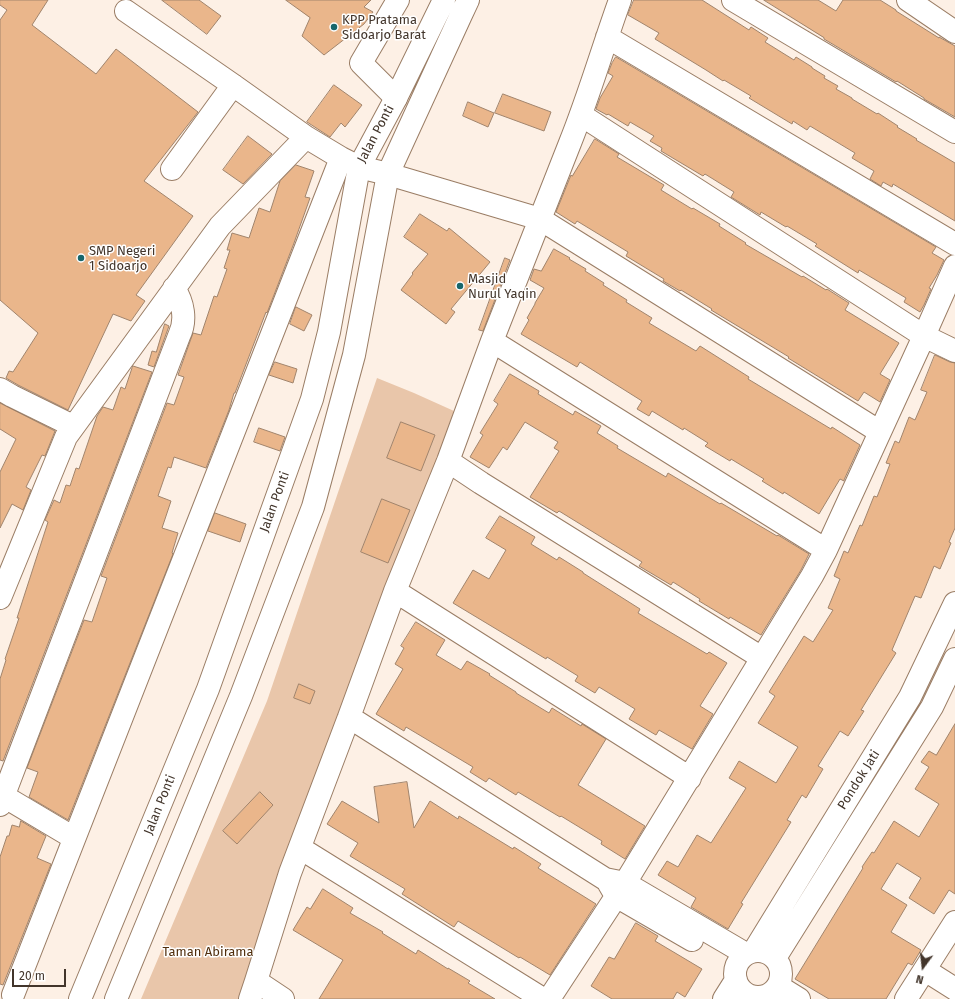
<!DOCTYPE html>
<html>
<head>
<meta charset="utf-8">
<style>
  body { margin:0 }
  #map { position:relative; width:955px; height:999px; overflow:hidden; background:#fdf0e5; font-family:"Fira Sans",sans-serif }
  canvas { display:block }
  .north { position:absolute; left:903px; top:947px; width:40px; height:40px; -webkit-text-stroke:3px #fff; paint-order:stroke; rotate:195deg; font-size:11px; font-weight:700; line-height:16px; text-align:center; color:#42352b }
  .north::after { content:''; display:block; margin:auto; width:14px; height:18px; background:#42352b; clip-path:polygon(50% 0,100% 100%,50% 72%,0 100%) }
  .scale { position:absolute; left:12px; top:969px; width:54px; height:18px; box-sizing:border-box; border:2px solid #42352b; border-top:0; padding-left:5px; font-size:12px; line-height:14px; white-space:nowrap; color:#42352b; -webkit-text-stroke:3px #fff; paint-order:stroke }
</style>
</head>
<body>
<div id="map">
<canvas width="955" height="999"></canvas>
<div class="north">N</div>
<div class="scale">20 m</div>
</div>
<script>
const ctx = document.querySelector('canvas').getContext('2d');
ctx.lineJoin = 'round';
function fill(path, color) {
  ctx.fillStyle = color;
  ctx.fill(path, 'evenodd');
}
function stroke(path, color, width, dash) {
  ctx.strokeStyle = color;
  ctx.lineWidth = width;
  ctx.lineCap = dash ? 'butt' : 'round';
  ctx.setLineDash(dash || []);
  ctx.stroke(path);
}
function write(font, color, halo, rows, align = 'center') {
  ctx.font = font + ' "Fira Sans",sans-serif';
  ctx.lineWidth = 3;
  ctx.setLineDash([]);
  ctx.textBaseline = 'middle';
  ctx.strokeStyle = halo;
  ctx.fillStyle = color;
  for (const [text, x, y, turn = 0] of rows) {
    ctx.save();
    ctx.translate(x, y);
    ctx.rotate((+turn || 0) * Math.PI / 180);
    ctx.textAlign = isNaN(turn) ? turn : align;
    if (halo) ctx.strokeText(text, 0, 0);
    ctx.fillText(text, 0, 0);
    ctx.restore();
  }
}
fill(new Path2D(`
  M 377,378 L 414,393 L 454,411 L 411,532 L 238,999 L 141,999 L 267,701 Z`), '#e9c6aa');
const building = new Path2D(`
  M 0,0 L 48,0 L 32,25 L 96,74 L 116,49 L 198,112 L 144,181 L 193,216 L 136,295 L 145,301 L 131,321 L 113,314 L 68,410 L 18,385 L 6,378 L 9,371 L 13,372 L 38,333 L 0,300 L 0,20 L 7,10 L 0,5 Z
  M 162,0 L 199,0 L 221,16 L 207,34 Z
  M 286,0 L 371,0 L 364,7 L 373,12 L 364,24 L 324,55 L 302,36 L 310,18 Z
  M 634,0 L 702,0 L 749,30 L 751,27 L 768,38 L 765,42 L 794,60 L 796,57 L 812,67 L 812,68 L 825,76 L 824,78 L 838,86 L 836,89 L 852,98 L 852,99 L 877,114 L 878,113 L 898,126 L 897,127 L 917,139 L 916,140 L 955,163 L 955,221 L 893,184 L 892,187 L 883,182 L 881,186 L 870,179 L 874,171 L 852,158 L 855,153 L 810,126 L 807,130 L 793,121 L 792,124 L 749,98 L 751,96 L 724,80 L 723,81 L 706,70 L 655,39 L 659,33 L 628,15 Z
  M 764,0 L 818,0 L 836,11 L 843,0 L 880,0 L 896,10 L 896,11 L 939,38 L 939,37 L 955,46 L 955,117 L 924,99 L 924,98 L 897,81 L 896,82 L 824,39 L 824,38 Z
  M 616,57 L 936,247 L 932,253 L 944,260 L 937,275 L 929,288 L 931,289 L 924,305 L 920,312 L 904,302 L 906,298 L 859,270 L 858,273 L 815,246 L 817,244 L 787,226 L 786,227 L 761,212 L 760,215 L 731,197 L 734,192 L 705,174 L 703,176 L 661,151 L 662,148 L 650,141 L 654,136 L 630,122 L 628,126 L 608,114 L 607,115 L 596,109 L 600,98 L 613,76 L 608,73 L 612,63 Z
  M 334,85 L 362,105 L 345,127 L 341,123 L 330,137 L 307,122 Z
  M 503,94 L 551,112 L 544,131 L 495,113 Z
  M 468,102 L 494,113 L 488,127 L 463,116 Z
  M 248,136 L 272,154 L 243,184 L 223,170 Z
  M 595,139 L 619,154 L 617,157 L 664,185 L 661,190 L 692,209 L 693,208 L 720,224 L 719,226 L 746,243 L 745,244 L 802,277 L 803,276 L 826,290 L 827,289 L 849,303 L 845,310 L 899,343 L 880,374 L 890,380 L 880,402 L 864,392 L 858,401 L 788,358 L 789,357 L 711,310 L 712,309 L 681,290 L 680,291 L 663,281 L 664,279 L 626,256 L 628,252 L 577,221 L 575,224 L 556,212 L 571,175 L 572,176 Z
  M 296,165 L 314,171 L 305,197 L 310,198 L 294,243 L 267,313 L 266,312 L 235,393 L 234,393 L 229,410 L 206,468 L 174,457 L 171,468 L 168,467 L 158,496 L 171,501 L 162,528 L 178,533 L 172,553 L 173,554 L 68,820 L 29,797 L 38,772 L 27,768 L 84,620 L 92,622 L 107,578 L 101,576 L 167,403 L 174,405 L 184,377 L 178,375 L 193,333 L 201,335 L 214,296 L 217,297 L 227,269 L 224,268 L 230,250 L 227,250 L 232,233 L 249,238 L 259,208 L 270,212 L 280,181 Z
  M 420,214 L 447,231 L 449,228 L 490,262 L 451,309 L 455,312 L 446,324 L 401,290 L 413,274 L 412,273 L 428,254 L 404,237 Z
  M 554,249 L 570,258 L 569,259 L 586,269 L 585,271 L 604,283 L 603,285 L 627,300 L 626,302 L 652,318 L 649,323 L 696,351 L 700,346 L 749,377 L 748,379 L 831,429 L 832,427 L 860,445 L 844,480 L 844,481 L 840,479 L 819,514 L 784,492 L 783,494 L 762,481 L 764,479 L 731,459 L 730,461 L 705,446 L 708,443 L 684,428 L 683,430 L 652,411 L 649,416 L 637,409 L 642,401 L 580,362 L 577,367 L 521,334 L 529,320 L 527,318 L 535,304 L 535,303 L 544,288 L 530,280 L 534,269 L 541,271 Z
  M 505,258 L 510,260 L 483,331 L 479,330 Z
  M 296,307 L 312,315 L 304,331 L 290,324 Z
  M 165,324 L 169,326 L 154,367 L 148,365 L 152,351 L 156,352 Z
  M 935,355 L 950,362 L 955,363 L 955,528 L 949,542 L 951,543 L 940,569 L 934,566 L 921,598 L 915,596 L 892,650 L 896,653 L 861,710 L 864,711 L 848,736 L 840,731 L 818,766 L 823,769 L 806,798 L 802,795 L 787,820 L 791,822 L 741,903 L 743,904 L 728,929 L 691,907 L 696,898 L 658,875 L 667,861 L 678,867 L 697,835 L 711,843 L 746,788 L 729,778 L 739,761 L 776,783 L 798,747 L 758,723 L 775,696 L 769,692 L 804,636 L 813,642 L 833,610 L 828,608 L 840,579 L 834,576 L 844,551 L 848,553 L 860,525 L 862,526 L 874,496 L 877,497 L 890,464 L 886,463 L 895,441 L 899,443 L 909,417 L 915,420 L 927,392 L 921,390 Z
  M 275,362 L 297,369 L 293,383 L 269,375 Z
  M 133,366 L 152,372 L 3,761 L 0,760 L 0,679 L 6,660 L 5,659 L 19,618 L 17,618 L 48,522 L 45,520 L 54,500 L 60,503 L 66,485 L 70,486 L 76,468 L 79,469 L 97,416 L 103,407 L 113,410 L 121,387 L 125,389 L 132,368 Z
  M 510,374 L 539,391 L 538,394 L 573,415 L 575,411 L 601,426 L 597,433 L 618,446 L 617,448 L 666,477 L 668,473 L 720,504 L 721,503 L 777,536 L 778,535 L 809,554 L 801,570 L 761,635 L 730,617 L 729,619 L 699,601 L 700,599 L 673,582 L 671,585 L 639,566 L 642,562 L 611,543 L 559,511 L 557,513 L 530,497 L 559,451 L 554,448 L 558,442 L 525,422 L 507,450 L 503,447 L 489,468 L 470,457 L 483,435 L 480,433 L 498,404 L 494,401 Z
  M 0,403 L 55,431 L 45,456 L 42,455 L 26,487 L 31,490 L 23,510 L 12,504 L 0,528 L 0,472 L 16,439 L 0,429 Z
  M 401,422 L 435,435 L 421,471 L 387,458 Z
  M 259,428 L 285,437 L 280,451 L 254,442 Z
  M 382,499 L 410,510 L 388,563 L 361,552 Z
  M 215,513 L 246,524 L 240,542 L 208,531 Z
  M 500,516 L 535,537 L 531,544 L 557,560 L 559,557 L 583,572 L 583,573 L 640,609 L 638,613 L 707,654 L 709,652 L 727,663 L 700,706 L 713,714 L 692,749 L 659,730 L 656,735 L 629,719 L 635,709 L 599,687 L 595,693 L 575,681 L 578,676 L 547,657 L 546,659 L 453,603 L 473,570 L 489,579 L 506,550 L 486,538 Z
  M 416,622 L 445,640 L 436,655 L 461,670 L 467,661 L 490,674 L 489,675 L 516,692 L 516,693 L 549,713 L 552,708 L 581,726 L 582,724 L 606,739 L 578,785 L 645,826 L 625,859 L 601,844 L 602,841 L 561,816 L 560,817 L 518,792 L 516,795 L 489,778 L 486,782 L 470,772 L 473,767 L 406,727 L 404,731 L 376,714 L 403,669 L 395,664 L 404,648 L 401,646 Z
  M 299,684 L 315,691 L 310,704 L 294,698 Z
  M 955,724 L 955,894 L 949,890 L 934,914 L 909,898 L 921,878 L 897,863 L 881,889 L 907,905 L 891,932 L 921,950 L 912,965 L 908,963 L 886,999 L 829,999 L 795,979 L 863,868 L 862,867 L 872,852 L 874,853 L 894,821 L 919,837 L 939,804 L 915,789 L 929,767 L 921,762 L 929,751 L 936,755 Z
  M 407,782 L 414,828 L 430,801 L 458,819 L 459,816 L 513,849 L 514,847 L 541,864 L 538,868 L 596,904 L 550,975 L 520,957 L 519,958 L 458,921 L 454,927 L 402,894 L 405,889 L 350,856 L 358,843 L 327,824 L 342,801 L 379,823 L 374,787 Z
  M 260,792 L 273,805 L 237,844 L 223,831 Z
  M 21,821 L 46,836 L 37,858 L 51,864 L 3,985 L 0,984 L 0,857 L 7,836 L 9,836 L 12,825 L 19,827 Z
  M 323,889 L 353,908 L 350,913 L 383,932 L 382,933 L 416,954 L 418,950 L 448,969 L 448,968 L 470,981 L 468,983 L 495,999 L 319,999 L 343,960 L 293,930 L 307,907 L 310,909 Z
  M 636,923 L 658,936 L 655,941 L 702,969 L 685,997 L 677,992 L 673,999 L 612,999 L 591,986 L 609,957 L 614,959 Z`);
fill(building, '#eab68b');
stroke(building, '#a1846c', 1);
const minor = new Path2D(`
  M 733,0 L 955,132
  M 908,0 L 955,32
  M 126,11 L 233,85 L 306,137 L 341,158 L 359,167 L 388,174 L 540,219 L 880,432
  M 607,37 L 955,244
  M 396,98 L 361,63 L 398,0
  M 581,115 L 924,336 L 955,351
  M 172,169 L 233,85
  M 492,341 L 826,550
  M 0,389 L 12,396 L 73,426
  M 448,461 L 481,483 L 762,658
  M 395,591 L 690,778
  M 0,598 L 66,437 L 220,226 L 306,137
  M 349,717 L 605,879 L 625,883 L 746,954
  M 0,794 L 74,838
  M 0,805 L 179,336 C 187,320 183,302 174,288
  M 300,848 L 543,999
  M 609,884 L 616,896 L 692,940
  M 754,951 L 910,697 L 955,603
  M735 974a23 23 0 1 1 46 0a23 23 0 1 1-46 0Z
  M 775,958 L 932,707 L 955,659
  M 925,970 L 955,989
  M 256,981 L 283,999
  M 778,986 L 799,999
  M 13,995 L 341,158
  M 250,999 L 256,981 L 290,873 L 349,717 L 395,591 L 448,461 L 492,341 L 570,143 C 589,96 603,47 620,0
  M 549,999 L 625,883 L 812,576 L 826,550 L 924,336 L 955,266
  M 724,999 L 736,980
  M 906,999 L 955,922`);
const major = new Path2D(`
  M 80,999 L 208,689 L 312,399 L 329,332 L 359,167 L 396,98 L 444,0
  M 116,999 L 241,696 L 313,507 L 354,355 L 388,174 L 461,15 L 468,0`);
stroke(minor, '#9a7d65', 24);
stroke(major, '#9a7d65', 24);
stroke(minor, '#fff', 22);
stroke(major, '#fff', 22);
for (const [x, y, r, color] of [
  [334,27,4,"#18666b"],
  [81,258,4,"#18666b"],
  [460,286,4,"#18666b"]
]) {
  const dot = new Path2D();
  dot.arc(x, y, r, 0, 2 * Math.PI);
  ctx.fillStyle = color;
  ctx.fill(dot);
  stroke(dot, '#fff', 1.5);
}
write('13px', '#42352b', '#fff', [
  ["KPP Pratama",342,20],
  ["Sidoarjo Barat",342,35],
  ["SMP Negeri",89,251],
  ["1 Sidoarjo",89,266],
  ["Masjid",468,279],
  ["Nurul Yaqin",468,294]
], 'left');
write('13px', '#42352b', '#fff', [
  ["Jalan Ponti",376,134,-62],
  ["Jalan Ponti",275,502,-70],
  ["Pondok Jati",859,780,-58],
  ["Jalan Ponti",160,805,-68]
]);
write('13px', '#502e0c', '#fff', [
  ["Taman Abirama",208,952]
]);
</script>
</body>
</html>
